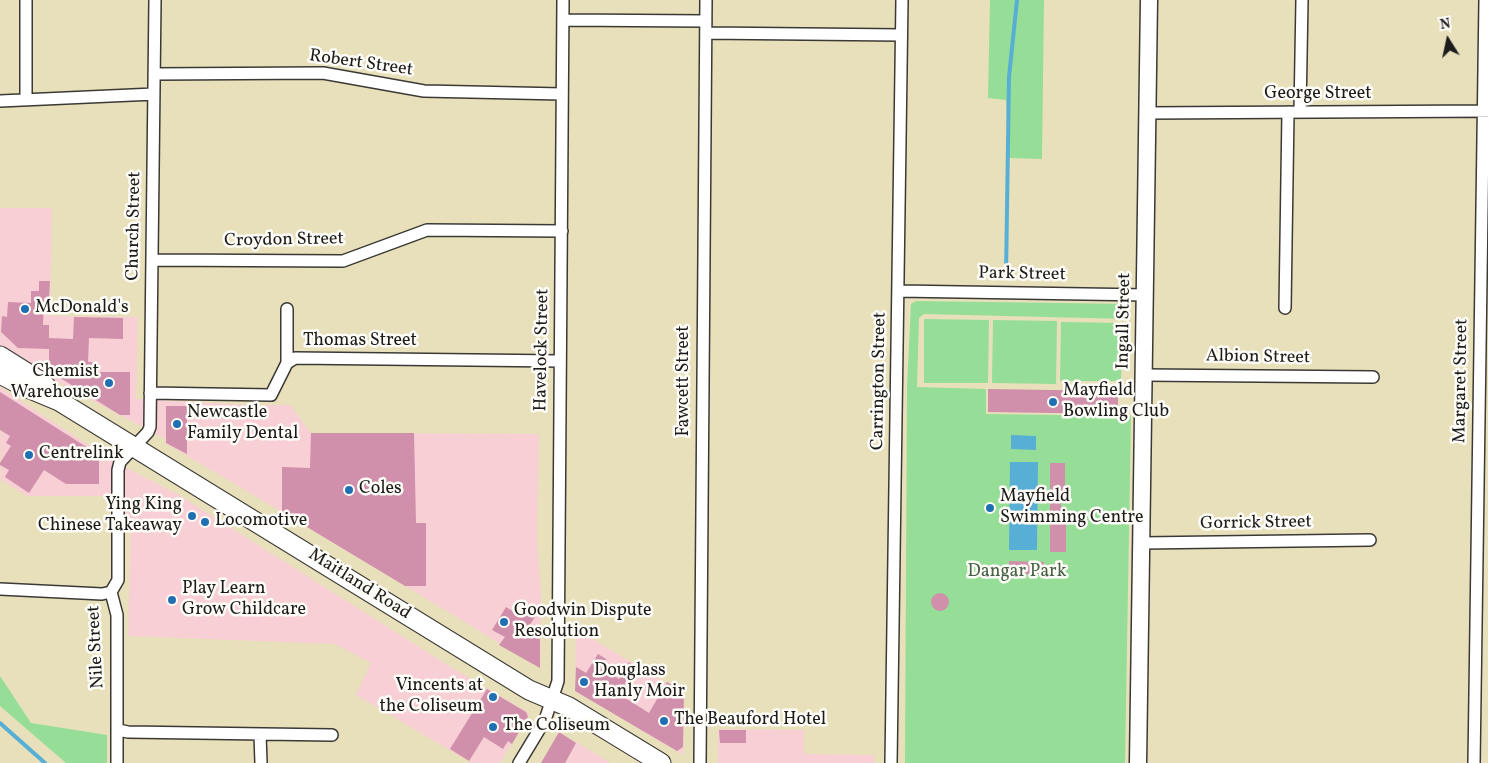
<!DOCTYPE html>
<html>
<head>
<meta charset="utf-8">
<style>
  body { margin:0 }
  #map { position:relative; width:1488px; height:763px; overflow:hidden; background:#e8e0bb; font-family:Vollkorn,serif }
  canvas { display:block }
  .north { position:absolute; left:1423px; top:15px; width:50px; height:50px; -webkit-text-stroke:4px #fdfcf7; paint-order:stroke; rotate:350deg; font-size:14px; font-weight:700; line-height:20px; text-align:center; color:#1c1c1c }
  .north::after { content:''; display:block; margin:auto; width:18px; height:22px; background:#1c1c1c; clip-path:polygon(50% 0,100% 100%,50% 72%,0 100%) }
</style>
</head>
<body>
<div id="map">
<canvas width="1488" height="763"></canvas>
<div class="north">N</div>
</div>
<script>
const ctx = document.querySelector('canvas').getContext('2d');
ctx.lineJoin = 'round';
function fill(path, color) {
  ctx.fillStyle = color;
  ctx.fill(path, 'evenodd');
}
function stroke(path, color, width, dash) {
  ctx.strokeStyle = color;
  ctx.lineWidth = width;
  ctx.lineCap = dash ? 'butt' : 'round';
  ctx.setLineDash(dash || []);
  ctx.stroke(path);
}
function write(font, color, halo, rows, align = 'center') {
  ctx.font = font + ' Vollkorn,serif';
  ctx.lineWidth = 5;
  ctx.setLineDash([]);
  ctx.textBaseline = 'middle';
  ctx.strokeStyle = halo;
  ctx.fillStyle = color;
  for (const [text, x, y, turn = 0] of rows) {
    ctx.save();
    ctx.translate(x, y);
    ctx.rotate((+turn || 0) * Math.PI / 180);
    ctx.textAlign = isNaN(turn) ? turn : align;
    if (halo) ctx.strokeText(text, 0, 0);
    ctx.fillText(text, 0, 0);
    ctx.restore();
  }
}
fill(new Path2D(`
  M 0,208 L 52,208 L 50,316 L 138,317 L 136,399 L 250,405 L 290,405 L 311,433 L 539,434 L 537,539 L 541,597 L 540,668 L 350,552 L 165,443 L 165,439 L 48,377 L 0,347 Z
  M 0,387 L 99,452 L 136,473 L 179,495 L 454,669 L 529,713 L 528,717 L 500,763 L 472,763 L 356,695 L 371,663 L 334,644 L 128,636 L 131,526 L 105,496 L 27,496 L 1,480 Z
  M 576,629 L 684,694 L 683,755 L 575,691 Z
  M 718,729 L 804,730 L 804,754 L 874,755 L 874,763 L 718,763 Z
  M 559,732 L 611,763 L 541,763 Z`), '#f7cfd5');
fill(new Path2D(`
  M 990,0 L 1044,0 L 1042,159 L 1009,158 L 1006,100 L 988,98 Z
  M 916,301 L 1129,304 L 1129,319 L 924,314 L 919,318 L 917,387 L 986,389 L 986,414 L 1131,416 L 1125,763 L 905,763 L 907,387 L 911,304 Z
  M 924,319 L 989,320 L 988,383 L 924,383 Z
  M 993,320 L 1057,321 L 1056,384 L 992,383 Z
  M 1061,322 L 1122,323 L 1121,381 L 1060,381 Z
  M 0,676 L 31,723 L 107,735 L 107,763 L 66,763 L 0,706 Z`), '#96dd97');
fill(new Path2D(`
  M 1011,435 L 1036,436 L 1036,450 L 1011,449 Z
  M 1010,462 L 1038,462 L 1037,550 L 1009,550 Z`), '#58afd5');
stroke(new Path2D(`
  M 1006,275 L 1009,77 L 1017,0
  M 0,723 L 45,763`), '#58afd5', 4);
fill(new Path2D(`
  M 39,281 L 50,281 L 49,298 L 44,298 L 43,325 L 49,325 L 49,338 L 73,339 L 74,317 L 123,318 L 123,339 L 89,338 L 88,362 L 98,362 L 98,372 L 130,372 L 130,415 L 120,415 L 49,371 L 49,349 L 18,348 L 1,332 L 2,316 L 7,317 L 8,302 L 31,303 L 31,291 L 39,291 Z
  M 988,389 L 1118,391 L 1118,414 L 988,412 Z
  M 0,392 L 99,455 L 99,484 L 66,484 L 44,470 L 29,493 L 5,477 L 9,470 L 0,465 L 0,463 L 11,446 L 6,443 L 10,436 L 0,430 Z
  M 166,406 L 187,406 L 187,454 L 166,443 Z
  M 311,433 L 414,433 L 416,523 L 426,523 L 426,586 L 405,586 L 282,512 L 282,467 L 310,468 Z
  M 1050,463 L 1065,463 L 1065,493 L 1061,493 L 1061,519 L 1066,519 L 1066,552 L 1050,552 Z
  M 1009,561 L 1044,562 L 1044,574 L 1009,574 Z
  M931 602a9 9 0 1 1 18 0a9 9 0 1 1-18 0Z
  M 525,604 L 538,612 L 528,628 L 540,627 L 540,668 L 499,645 L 505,637 L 492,630 L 506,607 L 519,615 Z
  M 598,654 L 606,659 L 600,668 L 619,679 L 629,662 L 639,668 L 622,696 L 649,713 L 667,682 L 684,692 L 683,747 L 677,751 L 575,691 L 576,667 L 586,673 Z
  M 487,689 L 526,712 L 528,717 L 512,744 L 508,741 L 503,749 L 484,737 L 469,761 L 450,749 Z
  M 719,730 L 746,730 L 746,743 L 720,743 Z
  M 559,732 L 576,743 L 565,763 L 541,763 Z`), '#d08faa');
const street = new Path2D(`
  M 563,20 L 706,21
  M 706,33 L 901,35
  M 154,74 L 323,73 L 424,91 L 562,94
  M 26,99 L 26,0
  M 0,101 L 154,94
  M 1300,112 L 1302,0
  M 1148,113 L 1488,111
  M 152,260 L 343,261 L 427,230 L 562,231
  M 899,291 L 1146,295
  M 1285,308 L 1288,112
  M 287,309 L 287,363
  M 1144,375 L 1373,377
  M 150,393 L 271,395 L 287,363 L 295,358 L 560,361
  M 1142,543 L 1370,540
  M 0,589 L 102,594 L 111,592
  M 118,730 L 128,732 L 332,735
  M 260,734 L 261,763
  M 117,763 L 117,615 L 111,592 L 118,580 L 118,470 L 120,462 L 148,432 L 150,427 L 155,0
  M 519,763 L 545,720 L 558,681 L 563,0
  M 700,763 L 706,0
  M 891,763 L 902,0
  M 1474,763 L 1485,0`);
const secondary = new Path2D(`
  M 1138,763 L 1149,0`);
const primary = new Path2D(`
  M 0,356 L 43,383 L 50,391
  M 0,374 L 23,386 L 59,401 L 529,690 L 569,707 L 661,763`);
stroke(street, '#3b3934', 14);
stroke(secondary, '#3b3934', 19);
stroke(primary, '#3b3934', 21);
stroke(street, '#fff', 11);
stroke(secondary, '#fff', 16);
stroke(primary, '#fff', 19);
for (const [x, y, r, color] of [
  [25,309,5,"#1f6fb2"],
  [109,383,5,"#1f6fb2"],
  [1053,402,5,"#1f6fb2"],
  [177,424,5,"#1f6fb2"],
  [29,455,5,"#1f6fb2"],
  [349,490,5,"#1f6fb2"],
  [990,508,5,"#1f6fb2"],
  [192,516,5,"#1f6fb2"],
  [205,522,5,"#1f6fb2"],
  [172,600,5,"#1f6fb2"],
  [504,622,5,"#1f6fb2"],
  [584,682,5,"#1f6fb2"],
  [493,697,5,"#1f6fb2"],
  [664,721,5,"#1f6fb2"],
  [493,727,5,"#1f6fb2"]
]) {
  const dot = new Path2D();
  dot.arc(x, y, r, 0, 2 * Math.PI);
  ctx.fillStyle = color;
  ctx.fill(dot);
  stroke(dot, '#fdfcf7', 2);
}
write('18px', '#1c1c1c', '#fdfcf7', [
  ["Robert Street",361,64,8],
  ["George Street",1318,95],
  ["Church Street",135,226,-89],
  ["Croydon Street",284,241,-1],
  ["Park Street",1022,275,1],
  ["Ingall Street",1125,321,-89],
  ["Thomas Street",360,342],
  ["Havelock Street",543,350,-89],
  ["Albion Street",1258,358,1],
  ["Fawcett Street",685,381,-90],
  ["Carrington Street",880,381,-89],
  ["Margaret Street",1462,381,-89],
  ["Gorrick Street",1256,524,-1],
  ["Maitland Road",359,585,32],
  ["Nile Street",97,647,-93]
]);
write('18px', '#1c1c1c', '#fdfcf7', [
  ["McDonald's",35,309],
  ["Chemist",99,373,"right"],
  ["Warehouse",99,394,"right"],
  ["Mayfield",1063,392],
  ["Bowling Club",1063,413],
  ["Newcastle",187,414],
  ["Family Dental",187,435],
  ["Centrelink",39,455],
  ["Coles",359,490],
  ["Mayfield",1000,498],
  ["Swimming Centre",1000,519],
  ["Ying King",182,506,"right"],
  ["Chinese Takeaway",182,527,"right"],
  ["Locomotive",215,522],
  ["Play Learn",182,590],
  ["Grow Childcare",182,611],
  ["Goodwin Dispute",514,612],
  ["Resolution",514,633],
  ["Douglass",594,672],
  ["Hanly Moir",594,693],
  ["Vincents at",483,687,"right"],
  ["the Coliseum",483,708,"right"],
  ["The Beauford Hotel",674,721],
  ["The Coliseum",503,727]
], 'left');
write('18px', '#476047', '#fdfcf7', [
  ["Dangar Park",1017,573]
]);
</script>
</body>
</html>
